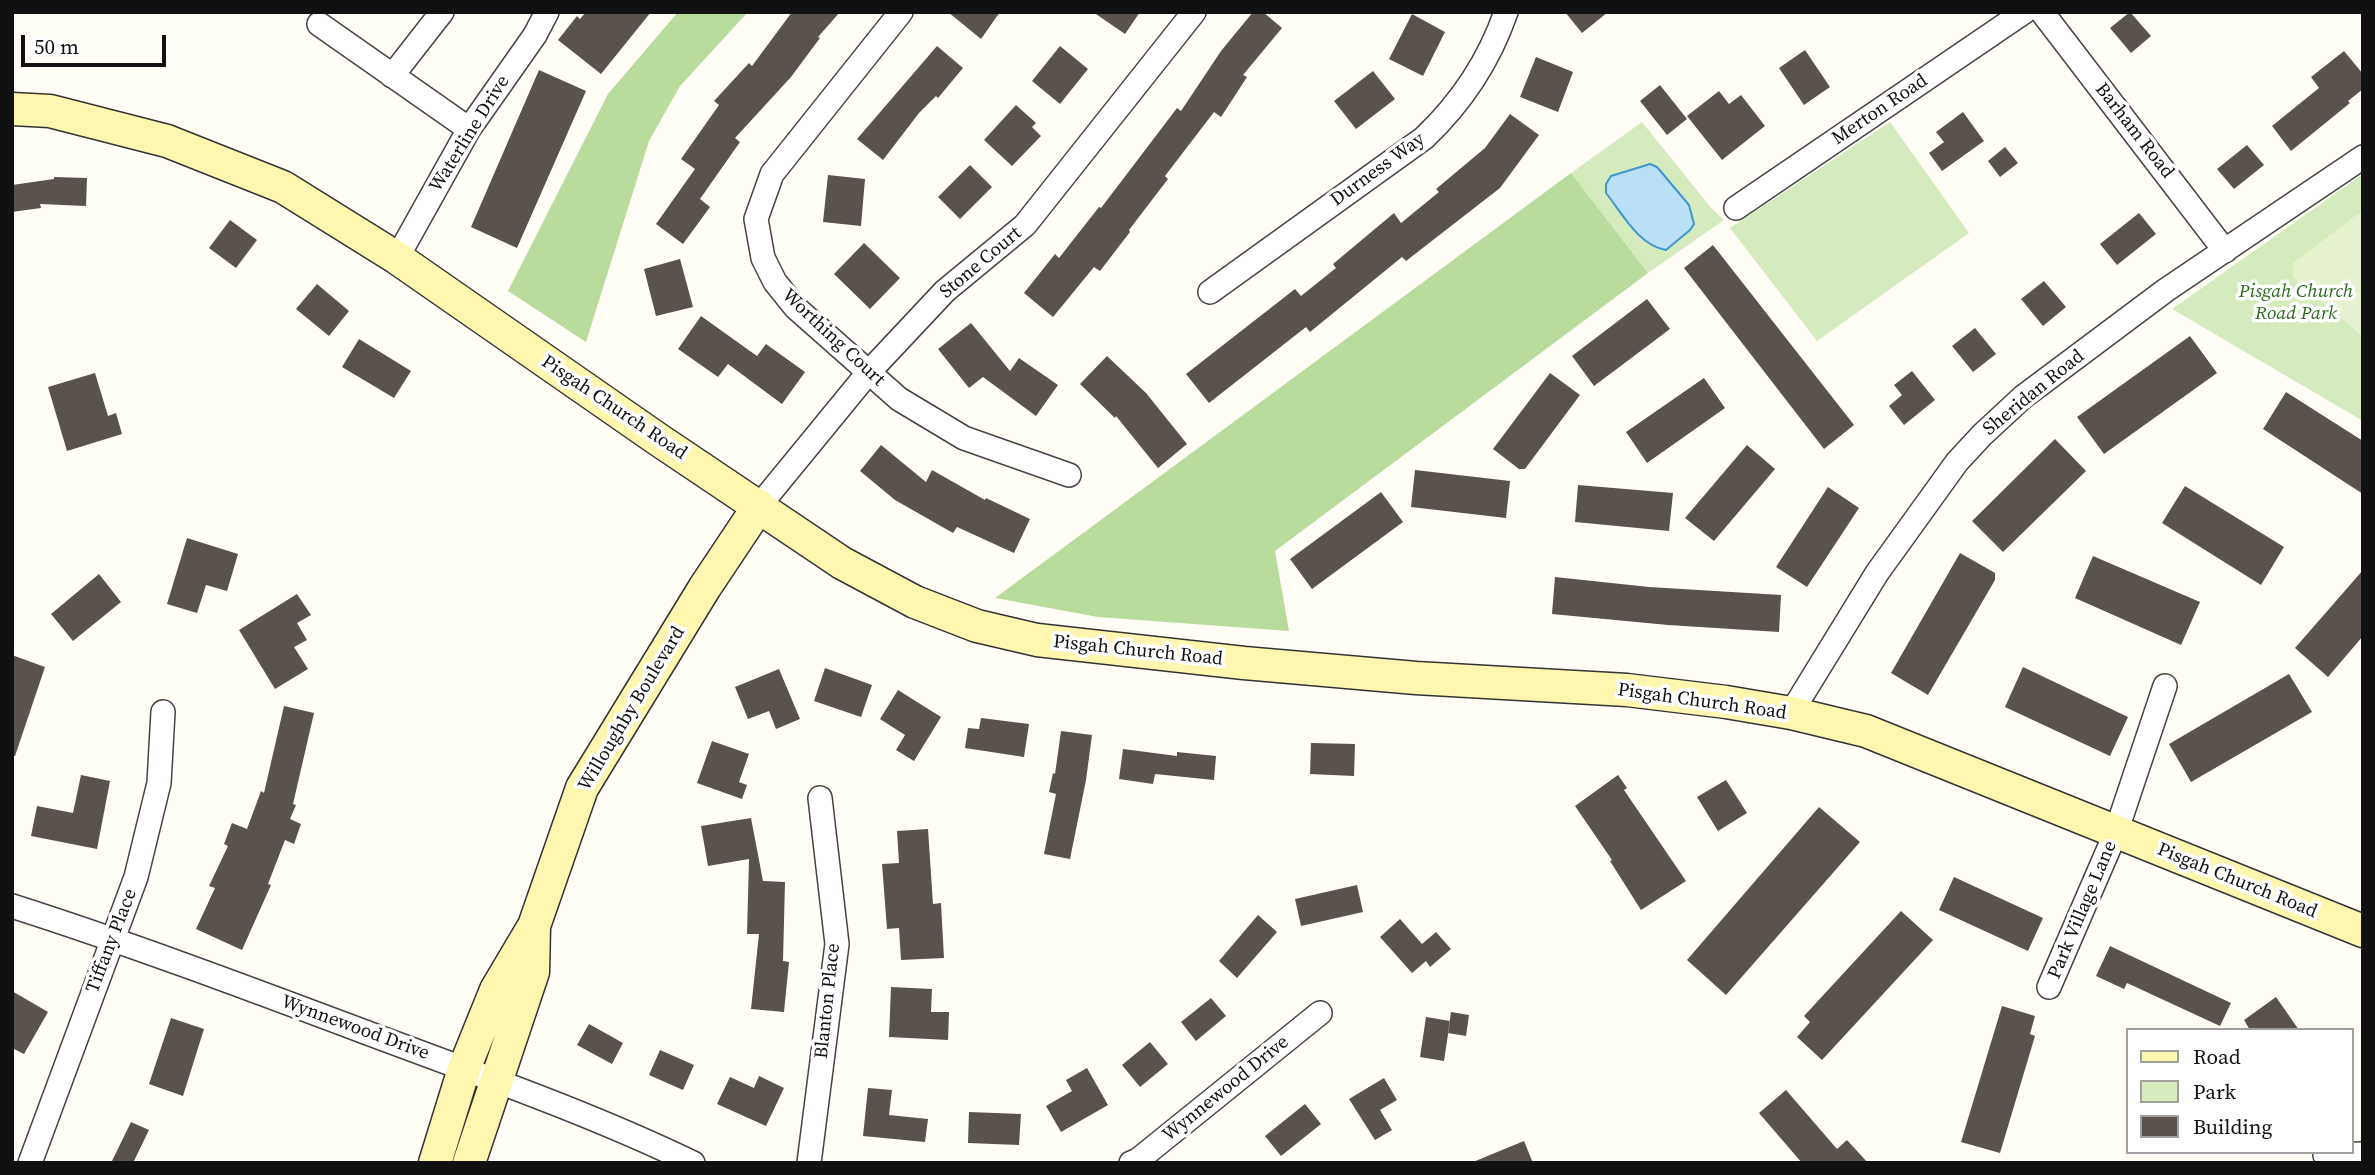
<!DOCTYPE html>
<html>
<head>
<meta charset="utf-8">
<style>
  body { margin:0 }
  #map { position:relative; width:2375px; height:1175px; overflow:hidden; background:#fffdf5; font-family:"Source Serif 4",serif }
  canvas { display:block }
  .frame { position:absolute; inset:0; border:14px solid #111; pointer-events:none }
  .legend { position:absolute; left:2126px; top:1028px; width:228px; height:126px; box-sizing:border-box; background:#fff; border:2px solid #a0a0a0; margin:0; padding:9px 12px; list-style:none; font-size:21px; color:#111 }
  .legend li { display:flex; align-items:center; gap:14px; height:35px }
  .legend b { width:35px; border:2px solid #a0a0a0 }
  .scale { position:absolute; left:21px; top:35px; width:145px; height:32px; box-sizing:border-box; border:4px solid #111; border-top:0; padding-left:9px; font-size:21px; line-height:24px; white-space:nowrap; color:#111; -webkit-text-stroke:5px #fff; paint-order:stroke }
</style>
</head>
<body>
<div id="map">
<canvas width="2375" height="1175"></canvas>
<div class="frame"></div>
<ul class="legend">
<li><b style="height:9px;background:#fff6b0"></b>Road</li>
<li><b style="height:19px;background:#d5ebbd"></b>Park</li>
<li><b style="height:19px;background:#5a524d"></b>Building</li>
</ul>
<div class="scale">50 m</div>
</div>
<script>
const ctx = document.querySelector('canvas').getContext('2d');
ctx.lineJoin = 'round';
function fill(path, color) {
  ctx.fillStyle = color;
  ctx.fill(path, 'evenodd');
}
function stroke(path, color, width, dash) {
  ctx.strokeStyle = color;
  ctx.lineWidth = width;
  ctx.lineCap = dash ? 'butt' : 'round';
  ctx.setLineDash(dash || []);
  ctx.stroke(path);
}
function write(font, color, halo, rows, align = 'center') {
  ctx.font = font + ' "Source Serif 4",serif';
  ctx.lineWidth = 7;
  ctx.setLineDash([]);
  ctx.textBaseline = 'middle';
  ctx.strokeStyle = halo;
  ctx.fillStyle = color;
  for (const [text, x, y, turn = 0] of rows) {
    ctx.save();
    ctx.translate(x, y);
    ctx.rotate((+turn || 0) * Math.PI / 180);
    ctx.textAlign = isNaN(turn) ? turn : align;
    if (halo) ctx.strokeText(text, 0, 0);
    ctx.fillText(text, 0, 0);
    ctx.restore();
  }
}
fill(new Path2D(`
  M 1642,122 L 1712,209 L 1724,220 L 1648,273 L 1571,173 ZM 1606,193 L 1694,223 L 1690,230 L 1667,250 C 1639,247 1622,213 1606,193 Z
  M 1890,122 L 1969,233 L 1817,341 L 1730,228 Z
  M 2363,174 L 2363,421 L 2172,309 Z`), '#d5ebbd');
fill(new Path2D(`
  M 678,12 L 748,12 L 680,86 L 649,141 L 586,342 L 508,291 L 608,94 Z
  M 1571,173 L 1648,273 L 1275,551 L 1289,631 L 1098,617 L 995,598 Z`), '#b9dc9c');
fill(new Path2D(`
  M 2363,210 L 2363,337 L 2293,277 L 2293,263 Z`), '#e6f2cf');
const water = new Path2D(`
  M 1650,164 L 1657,167 L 1689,205 L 1694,224 L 1690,230 L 1666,250 C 1639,246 1622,213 1606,193 L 1606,184 L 1611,176 Z`);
fill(water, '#b9e0f7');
stroke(water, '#3f96cf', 2);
fill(new Path2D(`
  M 586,12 L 651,12 L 601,74 L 558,40 L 577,16 L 580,19 Z
  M 792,12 L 840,12 L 818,37 L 820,38 L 791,77 L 735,138 L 740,142 L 700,199 L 710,207 L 683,244 L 656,224 L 695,169 L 681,159 L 719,105 L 714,101 L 749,63 L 752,66 Z
  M 948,12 L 1000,12 L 981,39 Z
  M 1093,12 L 1140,12 L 1125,34 Z
  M 1253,12 L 1263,12 L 1282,28 L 1243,75 L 1247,77 L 1221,117 L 1214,112 L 1165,176 L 1168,179 L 1129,230 L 1130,232 L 1100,271 L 1094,267 L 1053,317 L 1024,293 L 1055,254 L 1059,258 L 1099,207 L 1101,208 L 1177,108 L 1181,111 L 1221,51 Z
  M 1565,12 L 1608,12 L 1582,33 Z
  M 2130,12 L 2151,36 L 2131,53 L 2110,28 Z
  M 1412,14 L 1445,32 L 1423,76 L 1389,59 Z
  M 937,46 L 963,68 L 938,98 L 936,96 L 919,113 L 883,160 L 857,139 Z
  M 1060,46 L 1088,69 L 1060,104 L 1032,81 Z
  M 1805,50 L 1830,87 L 1804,105 L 1779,68 Z
  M 2344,51 L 2363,74 L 2363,89 L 2348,101 L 2350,103 L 2291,151 L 2272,126 L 2319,88 L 2311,77 Z
  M 1536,57 L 1573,72 L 1558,112 L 1520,97 Z
  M 539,70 L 586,91 L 517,248 L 471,227 Z
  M 1373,71 L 1395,99 L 1356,129 L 1334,101 Z
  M 1660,85 L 1687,119 L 1667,135 L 1640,101 Z
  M 1719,91 L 1729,104 L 1741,95 L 1765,126 L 1722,160 L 1687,116 Z
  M 1016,105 L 1036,123 L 1032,127 L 1041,136 L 1012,166 L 984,140 Z
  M 1963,112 L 1984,141 L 1942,171 L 1929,153 L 1944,142 L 1936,132 Z
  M 1510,114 L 1539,135 L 1500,188 L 1406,261 L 1402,257 L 1310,332 L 1306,327 L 1209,403 L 1186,374 L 1295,289 L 1301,296 L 1336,268 L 1333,264 L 1394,213 L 1401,223 L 1439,192 L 1436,189 L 1485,148 Z
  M 2247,145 L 2264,165 L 2234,189 L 2217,169 Z
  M 2005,147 L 2018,163 L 2000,177 L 1988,161 Z
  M 970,165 L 992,187 L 960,219 L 938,197 Z
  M 828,175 L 865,179 L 861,226 L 823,222 Z
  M 54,177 L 87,178 L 86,206 L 40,204 L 41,208 L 12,212 L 12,185 L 54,179 Z
  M 2139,213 L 2156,234 L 2117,265 L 2100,244 Z
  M 230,220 L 257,240 L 236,268 L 209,248 Z
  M 864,243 L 900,278 L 870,309 L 834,274 Z
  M 1713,245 L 1854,425 L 1824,449 L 1684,268 Z
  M 680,259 L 693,307 L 656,316 L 644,269 Z
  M 2044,281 L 2066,307 L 2043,326 L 2021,299 Z
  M 317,284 L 349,311 L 329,336 L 296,309 Z
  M 1647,299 L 1670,329 L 1594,386 L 1572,356 Z
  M 701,316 L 757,356 L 766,344 L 805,372 L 782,404 L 728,364 L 718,377 L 678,349 Z
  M 971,323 L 1010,371 L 1019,358 L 1058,385 L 1036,416 L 983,377 L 969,388 L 938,349 Z
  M 1975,328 L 1996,354 L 1973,372 L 1952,346 Z
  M 2190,336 L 2217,373 L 2104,454 L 2077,417 Z
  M 359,339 L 411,371 L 394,398 L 342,367 Z
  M 1107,356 L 1146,393 L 1187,444 L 1158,468 L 1116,416 L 1115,418 L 1080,384 Z
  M 1912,371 L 1935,400 L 1904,425 L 1889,406 L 1902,395 L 1894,385 Z
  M 95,373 L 108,416 L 116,413 L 122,434 L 67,451 L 48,387 Z
  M 1550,373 L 1580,395 L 1525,469 L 1519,469 L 1493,449 Z
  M 1704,378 L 1725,408 L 1647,463 L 1626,432 Z
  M 2286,392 L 2363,441 L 2363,494 L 2263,429 Z
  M 2055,439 L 2086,471 L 2003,552 L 1972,521 Z
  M 881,445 L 926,482 L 932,470 L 985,500 L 986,498 L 1030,519 L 1014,553 L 957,527 L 953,533 L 895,500 L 860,471 Z
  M 1747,445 L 1775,469 L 1714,541 L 1685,518 Z
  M 1415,470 L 1510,481 L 1506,518 L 1411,507 Z
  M 1578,485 L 1673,493 L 1669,531 L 1575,522 Z
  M 2185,486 L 2284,547 L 2261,585 L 2162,523 Z
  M 1828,487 L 1859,508 L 1807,587 L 1776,567 Z
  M 1381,492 L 1403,522 L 1312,589 L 1290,559 Z
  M 187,538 L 238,554 L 227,591 L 206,585 L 197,613 L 167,604 Z
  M 1960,553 L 1995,573 L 1995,580 L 1928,695 L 1891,673 Z
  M 2093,556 L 2200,602 L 2181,645 L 2075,598 Z
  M 2363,570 L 2363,636 L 2328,677 L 2295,648 Z
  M 99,574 L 121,602 L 73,641 L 51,614 Z
  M 1555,577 L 1649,587 L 1781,595 L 1779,632 L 1668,625 L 1552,614 Z
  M 297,594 L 311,615 L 297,623 L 307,640 L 294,647 L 308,669 L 275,689 L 239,630 Z
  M 12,655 L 45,667 L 15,756 L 12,756 Z
  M 2023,667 L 2128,717 L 2110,756 L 2005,707 Z
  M 825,668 L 872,685 L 861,717 L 814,701 Z
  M 779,669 L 800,719 L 776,729 L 769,711 L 748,719 L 735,687 Z
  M 2289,674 L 2312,712 L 2191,782 L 2169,744 Z
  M 898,690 L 941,717 L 914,761 L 896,750 L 905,735 L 880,719 Z
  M 284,706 L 314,713 L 293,804 L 296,805 L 290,819 L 301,824 L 294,844 L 285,840 L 268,884 L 271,885 L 242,950 L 196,929 L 215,888 L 209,886 L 228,846 L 224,844 L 232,823 L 247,829 L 261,791 L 264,793 Z
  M 981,718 L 1029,724 L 1024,757 L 965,748 L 968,728 L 979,729 Z
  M 1061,731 L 1092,735 L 1086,780 L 1070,859 L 1044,854 L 1056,794 L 1049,792 L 1053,773 L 1055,774 Z
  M 712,741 L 749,754 L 739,782 L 747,785 L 742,799 L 697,783 Z
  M 1311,743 L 1355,744 L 1354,776 L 1310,774 Z
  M 1123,749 L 1177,756 L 1177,752 L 1216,756 L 1214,780 L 1155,774 L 1153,784 L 1119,779 Z
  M 81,775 L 110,781 L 97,849 L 31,836 L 37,806 L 73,813 Z
  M 1618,775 L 1627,788 L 1624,790 L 1686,881 L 1641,910 L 1610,861 L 1612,860 L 1575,806 Z
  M 1726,780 L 1747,813 L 1718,831 L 1697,797 Z
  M 1819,807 L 1860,842 L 1726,995 L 1687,960 Z
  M 751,818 L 763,881 L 785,882 L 783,961 L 789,962 L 784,1012 L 751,1009 L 759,934 L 747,934 L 749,859 L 708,866 L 701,826 Z
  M 928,829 L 933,904 L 941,903 L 944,958 L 901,960 L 899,928 L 887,929 L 882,864 L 899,863 L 897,831 Z
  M 1954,877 L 2043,918 L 2028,951 L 1939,910 Z
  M 1357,885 L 1363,912 L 1301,926 L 1295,899 Z
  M 1901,911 L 1933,940 L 1822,1060 L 1797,1037 L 1810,1022 L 1804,1016 Z
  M 1258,915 L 1277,932 L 1237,978 L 1219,961 Z
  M 1400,919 L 1422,944 L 1436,932 L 1451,949 L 1430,967 L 1426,961 L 1412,973 L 1380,937 Z
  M 2110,946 L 2231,1003 L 2220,1026 L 2127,983 L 2124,989 L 2096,976 Z
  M 891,987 L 932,989 L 931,1012 L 949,1012 L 948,1040 L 889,1037 Z
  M 12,991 L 48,1012 L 24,1054 L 12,1048 Z
  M 2276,997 L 2299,1030 L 2250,1030 L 2244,1020 Z
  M 1211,998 L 1226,1016 L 1196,1041 L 1181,1022 Z
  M 2002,1006 L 2035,1016 L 2030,1034 L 2035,1036 L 2000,1153 L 1961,1142 Z
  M 1451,1012 L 1469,1015 L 1466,1036 L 1448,1033 Z
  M 1426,1017 L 1450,1021 L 1444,1061 L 1420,1057 Z
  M 171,1018 L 204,1029 L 183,1096 L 149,1084 Z
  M 589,1024 L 623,1043 L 612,1064 L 577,1045 Z
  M 1150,1042 L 1168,1064 L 1140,1087 L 1122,1065 Z
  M 660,1050 L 694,1065 L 683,1090 L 649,1075 Z
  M 1087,1068 L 1108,1105 L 1061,1132 L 1046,1106 L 1072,1091 L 1066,1080 Z
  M 759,1076 L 784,1088 L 766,1126 L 717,1104 L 730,1077 L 754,1088 Z
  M 1384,1078 L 1397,1100 L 1380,1110 L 1392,1130 L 1375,1140 L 1349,1099 Z
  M 868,1088 L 892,1090 L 889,1115 L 928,1119 L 925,1142 L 863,1136 Z
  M 1786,1090 L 1837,1149 L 1847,1140 L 1868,1163 L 1802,1163 L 1759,1113 Z
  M 1305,1104 L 1321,1124 L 1281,1156 L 1265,1136 Z
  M 969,1112 L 1021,1114 L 1019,1145 L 968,1143 Z
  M 131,1122 L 149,1130 L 133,1163 L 111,1163 Z
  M 1524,1141 L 1533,1163 L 1473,1163 L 1473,1162 Z`), '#5a524d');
const street = new Path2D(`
  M 901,12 L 772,174 L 756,219 L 763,258 L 775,282 L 796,308 L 899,399 L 964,438 L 1069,475
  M 2042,12 L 2225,251
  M 319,24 L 469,129
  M 392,76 L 442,12
  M 1736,208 L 2024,12
  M 397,258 L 469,129 L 535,35 L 547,12
  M 1210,292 L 1424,138 C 1462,102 1489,61 1506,12
  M 759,506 L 868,373 L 945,291 L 1025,225 L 1194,12
  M 1791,713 L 1877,573 L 1957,462 L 1982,435 L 2023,397 L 2166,290 L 2363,157
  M 12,906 C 134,945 253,990 373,1035 C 480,1075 589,1113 693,1163
  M 2049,987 L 2116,832 L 2165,686
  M 2325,1155 L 2363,1154
  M 30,1163 L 136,877 L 159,783 L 163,712
  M 809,1163 L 837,944 L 820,798
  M 1131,1163 L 1138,1160 L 1320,1013`);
const secondary = new Path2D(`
  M 12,109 L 50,111 L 167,141 L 283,187 L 397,258 L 656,438 L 842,563 L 915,602 L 977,626 L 1037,640 L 1244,663 L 1416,678 L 1627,690 L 1726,702 L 1791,713 L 1866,731 L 2363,931
  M 435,1163 L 464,1069 L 496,990 L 534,926 L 582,788 L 705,587 L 759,506
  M 469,1163 L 533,972 L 534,927`);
stroke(street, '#444', 26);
stroke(secondary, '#333', 35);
stroke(street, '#fff', 23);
stroke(secondary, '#fff6b0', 32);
write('19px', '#111', '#fff', [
  ["Merton Road",1880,110,-34],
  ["Barham Road",2134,131,52],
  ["Waterline Drive",470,134,-58],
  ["Durness Way",1378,170,-36],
  ["Stone Court",981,263,-40],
  ["Worthing Court",833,338,43],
  ["Sheridan Road",2034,393,-39],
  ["Pisgah Church Road",614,408,34],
  ["Pisgah Church Road",1138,651,6],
  ["Pisgah Church Road",1702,702,8],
  ["Willoughby Boulevard",632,709,-59],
  ["Pisgah Church Road",2237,881,22],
  ["Park Village Lane",2083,910,-67],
  ["Tiffany Place",112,941,-69],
  ["Blanton Place",828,1001,-84],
  ["Wynnewood Drive",355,1028,20],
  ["Wynnewood Drive",1226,1089,-39]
]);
write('italic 19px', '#2f6b1f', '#fff', [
  ["Pisgah Church",2296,292],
  ["Road Park",2296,314]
]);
</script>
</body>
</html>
